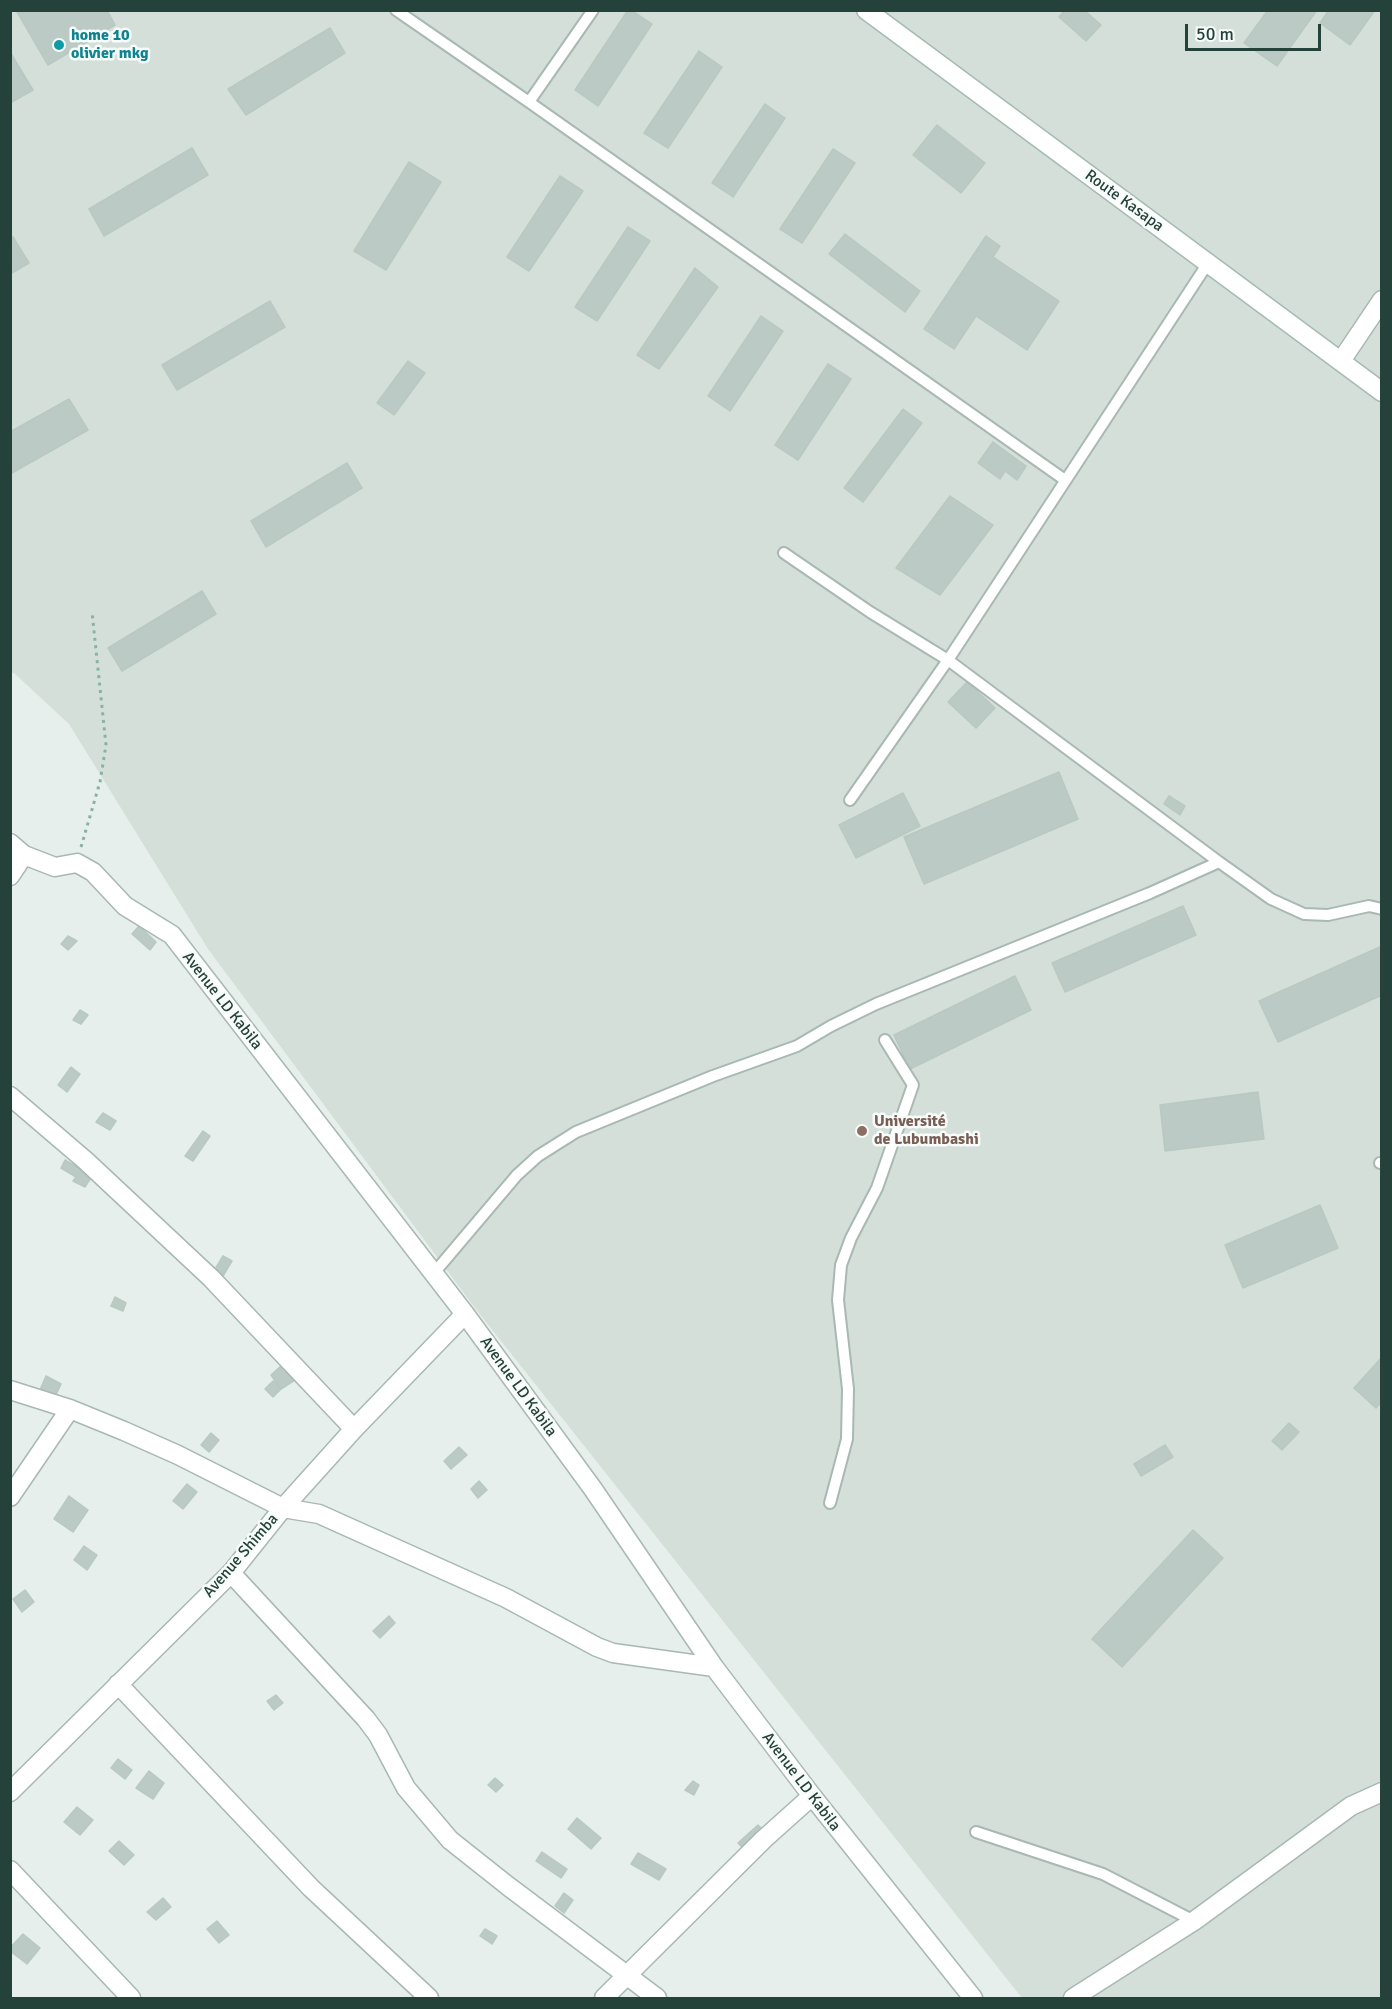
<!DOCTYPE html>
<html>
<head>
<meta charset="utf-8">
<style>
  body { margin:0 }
  #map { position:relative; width:1392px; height:2009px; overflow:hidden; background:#e6efeb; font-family:Signika,sans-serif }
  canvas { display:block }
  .frame { position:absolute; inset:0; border:12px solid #24423a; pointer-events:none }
  .scale { position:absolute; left:1185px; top:24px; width:136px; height:27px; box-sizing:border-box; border:3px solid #24423a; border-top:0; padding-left:8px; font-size:18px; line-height:21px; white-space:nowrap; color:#24423a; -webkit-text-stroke:4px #f7fbf9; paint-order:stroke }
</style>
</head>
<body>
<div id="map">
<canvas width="1392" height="2009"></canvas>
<div class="frame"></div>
<div class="scale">50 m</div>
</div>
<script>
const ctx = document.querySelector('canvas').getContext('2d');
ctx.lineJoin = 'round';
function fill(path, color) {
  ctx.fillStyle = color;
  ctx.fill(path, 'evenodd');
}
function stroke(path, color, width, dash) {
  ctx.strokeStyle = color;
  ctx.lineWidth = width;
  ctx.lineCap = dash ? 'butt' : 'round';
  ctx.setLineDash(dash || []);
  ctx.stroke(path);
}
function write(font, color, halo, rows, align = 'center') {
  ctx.font = font + ' Signika,sans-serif';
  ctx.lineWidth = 5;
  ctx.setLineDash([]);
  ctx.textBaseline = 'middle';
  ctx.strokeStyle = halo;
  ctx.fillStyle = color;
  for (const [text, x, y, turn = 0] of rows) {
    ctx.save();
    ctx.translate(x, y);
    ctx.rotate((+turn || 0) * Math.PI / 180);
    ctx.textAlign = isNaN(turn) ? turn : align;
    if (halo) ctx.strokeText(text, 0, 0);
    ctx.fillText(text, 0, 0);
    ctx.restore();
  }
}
fill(new Path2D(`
  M 10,11 L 1381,11 L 1381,1998 L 1022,1998 L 478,1312 L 208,949 L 69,724 L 14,673 L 11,674 Z`), '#d4dfda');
const building = new Path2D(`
  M 16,10 L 107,10 L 115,25 L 48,65 Z
  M 628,10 L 631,10 L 652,24 L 598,106 L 575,90 Z
  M 1065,10 L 1084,10 L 1101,25 L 1086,41 L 1059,17 Z
  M 1268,10 L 1317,10 L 1277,66 L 1244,43 Z
  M 1329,10 L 1375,10 L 1350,45 L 1320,23 Z
  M 330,28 L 345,53 L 246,115 L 228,89 Z
  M 699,51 L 722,67 L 668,148 L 644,133 Z
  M 10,52 L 33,90 L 10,103 Z
  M 765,104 L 785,118 L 733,197 L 712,183 Z
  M 937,125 L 985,163 L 961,193 L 913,155 Z
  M 192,148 L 208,175 L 104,236 L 89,209 Z
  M 833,149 L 855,163 L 802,243 L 780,229 Z
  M 409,162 L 441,182 L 386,270 L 354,251 Z
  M 560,176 L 583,191 L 529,271 L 507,257 Z
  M 628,227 L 650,241 L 597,321 L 575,307 Z
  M 845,234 L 920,291 L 905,312 L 829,254 Z
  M 986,236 L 1000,246 L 993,257 L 1059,301 L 1027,350 L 976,316 L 954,349 L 924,329 Z
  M 13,237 L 29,263 L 10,274 L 10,238 Z
  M 695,268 L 718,287 L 659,369 L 637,355 Z
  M 270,301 L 285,327 L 177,390 L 162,365 Z
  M 761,316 L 783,331 L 730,411 L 708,396 Z
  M 408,361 L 425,373 L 394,415 L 377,403 Z
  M 828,364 L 851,379 L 798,460 L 775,445 Z
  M 69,399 L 88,430 L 10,474 L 10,432 Z
  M 903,409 L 922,423 L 863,502 L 844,488 Z
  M 993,442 L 1026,466 L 1017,480 L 1005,471 L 1000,479 L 978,463 Z
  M 347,463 L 362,488 L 266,547 L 251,521 Z
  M 950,496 L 993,525 L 940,595 L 896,568 Z
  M 202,591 L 216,614 L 122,671 L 108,648 Z
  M 967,682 L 995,708 L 976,728 L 948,702 Z
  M 1059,772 L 1078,819 L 924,884 L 904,837 Z
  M 903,793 L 920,826 L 856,858 L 839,825 Z
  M 1169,796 L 1185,806 L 1180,815 L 1164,804 Z
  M 1183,906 L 1196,935 L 1065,992 L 1052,963 Z
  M 139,926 L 156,942 L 150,950 L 132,934 Z
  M 68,936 L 77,941 L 68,950 L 61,944 Z
  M 1382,946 L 1382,995 L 1278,1042 L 1259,1001 Z
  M 1015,976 L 1031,1010 L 910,1069 L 894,1035 Z
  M 80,1010 L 88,1015 L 81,1024 L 73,1020 Z
  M 71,1067 L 80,1074 L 67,1092 L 58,1085 Z
  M 1258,1092 L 1264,1139 L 1165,1151 L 1160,1105 Z
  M 103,1113 L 116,1121 L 110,1130 L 96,1122 Z
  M 203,1131 L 210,1136 L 193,1161 L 185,1156 Z
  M 65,1160 L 92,1176 L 85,1187 L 73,1181 L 76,1177 L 61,1168 Z
  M 1320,1205 L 1338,1248 L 1243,1288 L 1225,1245 Z
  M 223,1256 L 232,1261 L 223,1276 L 214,1271 Z
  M 115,1297 L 126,1303 L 123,1311 L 111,1306 Z
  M 1382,1357 L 1382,1401 L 1376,1408 L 1354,1388 Z
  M 282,1365 L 295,1380 L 281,1389 L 271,1375 Z
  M 46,1376 L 61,1384 L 55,1397 L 40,1390 Z
  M 273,1381 L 281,1389 L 273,1397 L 265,1389 Z
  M 1289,1423 L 1299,1432 L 1282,1450 L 1272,1441 Z
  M 211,1433 L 219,1440 L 209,1452 L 201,1445 Z
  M 1165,1445 L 1173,1457 L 1141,1476 L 1134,1464 Z
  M 459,1447 L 467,1455 L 451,1469 L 444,1461 Z
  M 479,1481 L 487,1490 L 478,1498 L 471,1489 Z
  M 187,1484 L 197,1492 L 183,1509 L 173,1501 Z
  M 69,1496 L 88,1510 L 73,1532 L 54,1519 Z
  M 1193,1530 L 1223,1558 L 1122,1667 L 1092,1639 Z
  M 84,1546 L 97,1555 L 87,1570 L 74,1560 Z
  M 25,1590 L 34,1602 L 22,1612 L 13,1599 Z
  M 389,1616 L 395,1623 L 380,1638 L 373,1631 Z
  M 276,1695 L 283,1703 L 274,1710 L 267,1701 Z
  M 118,1759 L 132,1770 L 125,1779 L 111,1768 Z
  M 149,1771 L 164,1783 L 153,1799 L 136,1788 Z
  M 495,1778 L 503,1785 L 496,1792 L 488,1785 Z
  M 693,1781 L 699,1785 L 694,1795 L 685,1790 Z
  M 77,1807 L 93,1820 L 80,1835 L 64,1822 Z
  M 577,1818 L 601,1838 L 591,1849 L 568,1829 Z
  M 758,1825 L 765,1832 L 745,1850 L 738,1843 Z
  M 119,1841 L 134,1855 L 124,1865 L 109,1851 Z
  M 542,1852 L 567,1869 L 561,1878 L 536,1861 Z
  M 638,1853 L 666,1869 L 659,1880 L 631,1864 Z
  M 564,1893 L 573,1900 L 564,1913 L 555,1906 Z
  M 163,1898 L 171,1907 L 156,1920 L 147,1912 Z
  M 217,1921 L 229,1935 L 219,1943 L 207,1929 Z
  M 485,1929 L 497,1936 L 492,1944 L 480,1936 Z
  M 23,1934 L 40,1948 L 27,1964 L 10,1951 L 10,1948 Z`);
fill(building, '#bbcac4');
stroke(building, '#b8c9c2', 1.5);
const lane = new Path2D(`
  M 396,10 L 529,102 L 1065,480
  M 529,102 L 593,10
  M 1208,263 L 948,660 L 1219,862 L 1271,899 L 1304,914 L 1328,915 L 1369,906 L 1382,909
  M 784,553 L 870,612 L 948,660 L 850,800
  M 1380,1163 L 1382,1163
  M 434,1273 L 517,1175 L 538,1156 L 576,1132 L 713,1076 L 797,1046 L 831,1026 L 876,1004 L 1150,893 L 1219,862
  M 830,1503 L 847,1439 L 848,1389 L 838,1300 L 841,1265 L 851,1238 L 877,1188 L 913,1085 L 885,1040
  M 976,1832 L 1103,1874 L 1194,1921`);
const street = new Path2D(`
  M 1341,361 L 1382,300
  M 10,843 L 24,855 L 55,867 L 77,863 L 93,872 L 125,906 L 172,935 L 465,1314 L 593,1489 L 714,1667 L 812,1796 L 973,1998
  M 10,876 L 24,855
  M 10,1096 L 86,1161 L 211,1278 L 354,1429
  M 10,1390 L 70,1409 L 124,1431 L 178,1455 L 283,1508 L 319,1514 L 506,1598 L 597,1647 L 613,1653 L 714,1667
  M 10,1497 L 70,1409
  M 231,1573 L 366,1719 L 378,1735 L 406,1788 L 450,1840 L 508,1886 L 657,1998
  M 118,1684 L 311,1888 L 429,1998
  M 10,1792 L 231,1573 L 283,1508 L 354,1429 L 465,1314
  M 10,1870 L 131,1998
  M 604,1998 L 764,1839 L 812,1796
  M 1073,1998 L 1194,1921 L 1351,1806 L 1382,1792`);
const secondary = new Path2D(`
  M 866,10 L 1382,392`);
stroke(lane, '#a8b8b2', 14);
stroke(street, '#a8b8b2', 21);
stroke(secondary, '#a4bbb3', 21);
stroke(new Path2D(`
  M 81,847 L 100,782 L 106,745 L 92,612`), '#86b3a5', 3, [3, 4.5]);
stroke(lane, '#fff', 10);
stroke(street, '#fff', 18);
stroke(secondary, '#fff', 18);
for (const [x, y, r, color] of [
  [59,45,6,"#0f9aa8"],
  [862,1131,6,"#8d6e63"]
]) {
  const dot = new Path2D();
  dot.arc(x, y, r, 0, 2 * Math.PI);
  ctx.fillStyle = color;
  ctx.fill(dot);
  stroke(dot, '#f7fbf9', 2);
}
write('bold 16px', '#0d838f', '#f7fbf9', [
  ["home 10",71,36],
  ["olivier mkg",71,54]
], 'left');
write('16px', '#24423a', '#f7fbf9', [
  ["Route Kasapa",1124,201,36],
  ["Avenue LD Kabila",222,1001,52],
  ["Avenue LD Kabila",518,1387,54],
  ["Avenue Shimba",241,1556,-49],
  ["Avenue LD Kabila",801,1782,53]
]);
write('bold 16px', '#785e54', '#f7fbf9', [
  ["Université",874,1122],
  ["de Lubumbashi",874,1140]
], 'left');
</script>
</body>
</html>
